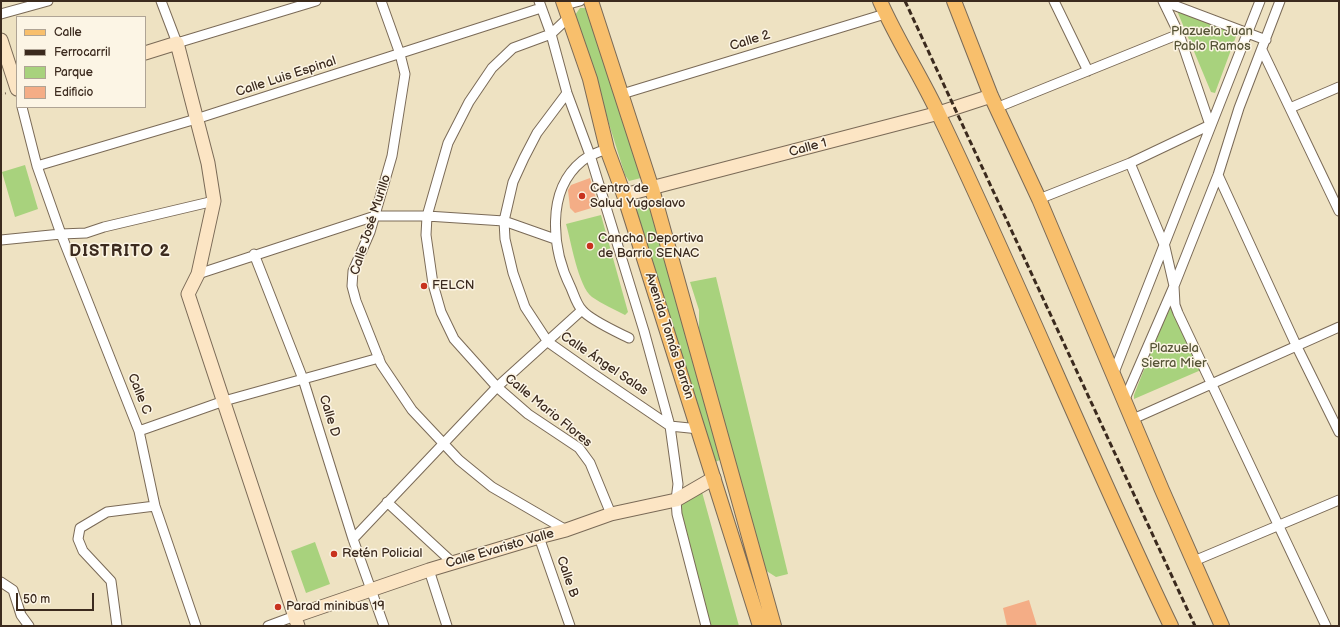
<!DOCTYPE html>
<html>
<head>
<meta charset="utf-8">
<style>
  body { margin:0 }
  #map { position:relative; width:1340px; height:627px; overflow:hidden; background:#eee2c2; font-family:"Balsamiq Sans",sans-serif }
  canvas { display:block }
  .frame { position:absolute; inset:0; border:2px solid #3b2a1e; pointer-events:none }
  .legend { position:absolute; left:16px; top:16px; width:130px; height:92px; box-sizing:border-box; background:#fcf5e5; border:1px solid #afa495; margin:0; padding:5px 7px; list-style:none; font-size:12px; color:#3b2a1e }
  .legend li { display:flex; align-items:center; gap:8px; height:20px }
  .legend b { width:20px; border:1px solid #afa495 }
  .scale { position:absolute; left:16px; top:593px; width:78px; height:18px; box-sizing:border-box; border:2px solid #3b2a1e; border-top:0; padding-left:5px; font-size:12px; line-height:14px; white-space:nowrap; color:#3b2a1e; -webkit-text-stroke:3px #fcf5e5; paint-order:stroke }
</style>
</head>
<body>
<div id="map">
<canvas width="1340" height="627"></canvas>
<div class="frame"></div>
<ul class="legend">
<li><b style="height:5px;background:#f8bf6c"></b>Calle</li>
<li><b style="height:5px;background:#3b2a1e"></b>Ferrocarril</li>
<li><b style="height:11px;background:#a8d27d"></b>Parque</li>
<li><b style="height:11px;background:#f4ad86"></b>Edificio</li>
</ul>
<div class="scale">50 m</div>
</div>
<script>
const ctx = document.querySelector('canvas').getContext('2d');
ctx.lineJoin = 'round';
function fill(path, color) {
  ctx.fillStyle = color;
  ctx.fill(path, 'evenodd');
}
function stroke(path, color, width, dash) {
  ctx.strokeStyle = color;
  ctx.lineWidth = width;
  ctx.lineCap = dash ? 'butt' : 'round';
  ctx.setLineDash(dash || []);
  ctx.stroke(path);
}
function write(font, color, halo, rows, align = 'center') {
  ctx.font = font + ' "Balsamiq Sans",sans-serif';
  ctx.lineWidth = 3;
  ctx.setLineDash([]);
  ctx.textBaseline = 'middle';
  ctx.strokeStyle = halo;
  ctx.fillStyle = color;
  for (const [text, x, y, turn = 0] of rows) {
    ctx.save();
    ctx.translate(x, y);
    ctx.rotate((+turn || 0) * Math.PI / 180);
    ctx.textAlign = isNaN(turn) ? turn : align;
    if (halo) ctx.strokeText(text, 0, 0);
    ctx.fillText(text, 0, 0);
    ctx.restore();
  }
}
fill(new Path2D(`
  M 1175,6 L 1238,31 L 1215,93 L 1211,92 Z
  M 580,8 L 586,8 L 589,12 L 641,178 L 629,181 L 625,175 L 575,15 Z
  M 25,165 L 38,209 L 15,217 L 2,172 Z
  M 643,201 L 647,201 L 651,204 L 721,454 L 720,460 L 715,462 L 685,379 L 637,211 L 639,203 Z
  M 601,215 L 628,312 L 625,315 C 614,309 602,304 592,297 C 578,286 571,241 566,224 Z
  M 716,277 L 788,574 L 776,577 L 765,570 L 699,330 L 699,310 L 690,282 Z
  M 1170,303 L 1201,370 L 1134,399 L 1134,395 Z
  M 702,492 L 739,626 L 706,626 L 673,499 Z
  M 315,542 L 330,584 L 306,593 L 291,551 Z`), '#a8d27d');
fill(new Path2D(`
  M 590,178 L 598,206 L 575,213 L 570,208 L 568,190 L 571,185 Z
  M 1029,600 L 1037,626 L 1007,626 L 1003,608 Z`), '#f4ad86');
const street = new Path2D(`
  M 161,1 L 177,43 L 316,1
  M 381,1 L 400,54 L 405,74 L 392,156 L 370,232 L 353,271 L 352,286 L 356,301 L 381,364 L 412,410 L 459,460 L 492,487 L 566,530
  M 539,1 L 551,34 L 567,93 L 590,155 L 644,331 L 670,426 L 678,484 L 676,500 L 677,514 L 706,626
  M 1054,1 L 1088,71
  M 1163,1 L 1266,40
  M 565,5 L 580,1
  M 1,14 L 48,1
  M 569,17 L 551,34 L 513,48 L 492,68 L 469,102 L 448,143 L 427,216 L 426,235 L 433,284 L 441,312 L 454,339 L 497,387 L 528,414 L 579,448 L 590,463 L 611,514
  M 1262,50 L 1339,211
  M 567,93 L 537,133 L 524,158 L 513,182 L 504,221 L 505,239 L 513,273 L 525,307 L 548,342 L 592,373 L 670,426 L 699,429
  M 622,94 L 885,14
  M 22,107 L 37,166 L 61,234 L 86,233 L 104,227 L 214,201
  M 996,108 L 1179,34 L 1163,1
  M 1290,108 L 1339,87
  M 607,149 C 598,152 589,155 582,161 C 545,191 552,250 571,288 C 574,295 577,305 582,310 C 590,320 617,332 629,338
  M 1130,163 L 1165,247 L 1174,286 L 1175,305 L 1178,313 L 1326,626
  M 37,166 L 196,119 L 541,8
  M 1218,175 L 1297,347 L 1339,432
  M 1039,199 L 1130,163 L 1210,125 L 1179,34
  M 1,240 L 61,234 L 139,431 L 155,506 L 196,626
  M 254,254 L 303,379 L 353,539 L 384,626
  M 198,274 L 375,216 L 427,216 L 504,221 L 555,239
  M 1113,375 L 1260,1
  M 1124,401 L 1174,286 L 1218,175 L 1239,108 L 1280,1
  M 1133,419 L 1339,327
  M 139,431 L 224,401 L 379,358
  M 387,502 L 453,563
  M 539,537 L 570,626
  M 353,539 L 497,387 L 582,310
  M 1194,561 L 1339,500
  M 429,570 L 447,626
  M 1,582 L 13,590 L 21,615 L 29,626
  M 117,626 L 111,581 L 83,551 L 78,539 L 80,528 L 107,512 L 155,506
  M 268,626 L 295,616`);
const secondary = new Path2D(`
  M 1,40 L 17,89
  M 145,53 L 177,43 L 208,163 L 214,201 L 198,274 L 188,294 L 298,626
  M 624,195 L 939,113 L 991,96
  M 295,616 L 429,570 L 539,537 L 566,530 L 611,514 L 676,500 L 714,478`);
const primary = new Path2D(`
  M 563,1 L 590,79 L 607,149 L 624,195 L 760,626
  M 591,1 L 652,189 L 774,626
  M 880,1 C 897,40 921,76 939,115 C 1020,284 1090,457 1171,626
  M 954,1 L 991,96 L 1039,199 L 1162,490 L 1222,626`);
stroke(street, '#7a6a57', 11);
stroke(secondary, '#7a6a57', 15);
stroke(primary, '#7a6a57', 16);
stroke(new Path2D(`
  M 1,94 L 8,93`), '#7a6a57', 2, [1, 3]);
stroke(street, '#fff', 9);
stroke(secondary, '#fce5c4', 13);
stroke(primary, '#f8bf6c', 14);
stroke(new Path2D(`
  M 905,1 L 1195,626`), '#3b2a1e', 3, [6, 3]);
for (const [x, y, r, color] of [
  [582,196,4,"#c8321e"],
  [590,246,4,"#c8321e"],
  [424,286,4,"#c8321e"],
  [334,554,4,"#c8321e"],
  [278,607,4,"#c8321e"]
]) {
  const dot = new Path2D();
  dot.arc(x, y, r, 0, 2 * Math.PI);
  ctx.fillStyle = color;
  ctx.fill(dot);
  stroke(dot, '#fcf5e5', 1.5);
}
write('13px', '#565436', '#fcf5e5', [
  ["Plazuela Juan",1212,32],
  ["Pablo Ramos",1212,47],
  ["Plazuela",1174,349],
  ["Sierra Mier",1174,364]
]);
write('13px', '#3b2a1e', '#fcf5e5', [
  ["Calle 2",750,41,-17],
  ["Calle Luis Espinal",286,77,-18],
  ["Calle 1",808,148,-15],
  ["Calle José Murillo",371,225,-72],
  ["Avenida Tomás Barrón",669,336,72],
  ["Calle Ángel Salas",604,364,34],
  ["Calle C",139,394,68],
  ["Calle Mario Flores",548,411,39],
  ["Calle D",329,416,73],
  ["Calle Evaristo Valle",500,549,-16],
  ["Calle B",567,577,71]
]);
write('13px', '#3b2a1e', '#fcf5e5', [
  ["Centro de",590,189],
  ["Salud Yugoslavo",590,204],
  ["Cancha Deportiva",598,239],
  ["de Barrio SENAC",598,254],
  ["FELCN",432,286],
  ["Retén Policial",342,554],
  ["Parad minibus 19",286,607]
], 'left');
ctx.letterSpacing = '1px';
write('bold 17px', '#3b2a1e', '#fcf5e5', [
  ["DISTRITO 2",120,252]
]);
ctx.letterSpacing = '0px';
</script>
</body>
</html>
